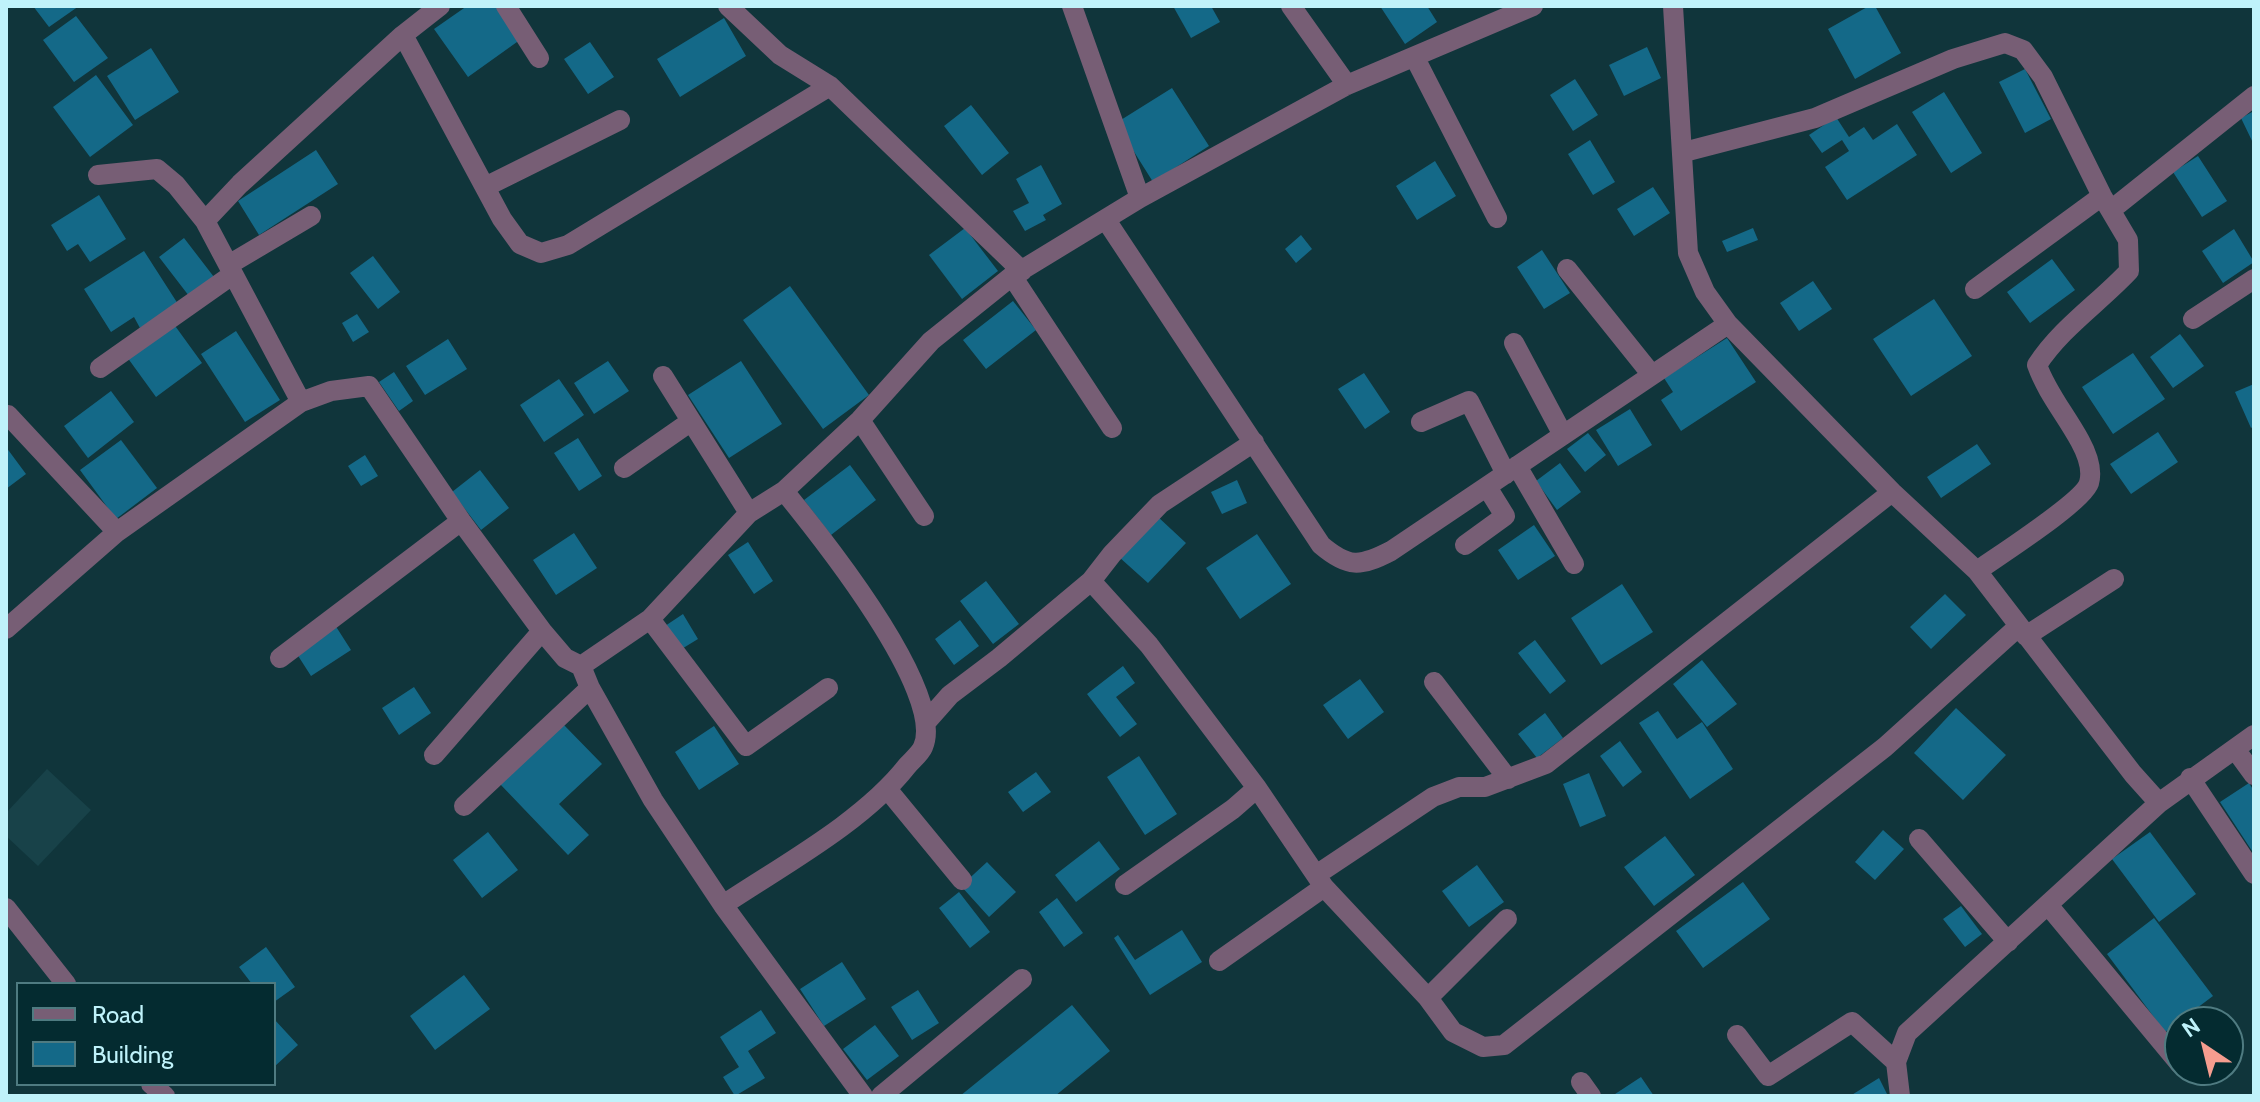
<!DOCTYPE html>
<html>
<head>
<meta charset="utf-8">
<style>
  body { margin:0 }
  #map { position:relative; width:2260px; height:1102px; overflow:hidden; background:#10353b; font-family:Cabin,sans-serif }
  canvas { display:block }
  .frame { position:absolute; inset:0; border:8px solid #bff2fa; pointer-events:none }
  .legend { position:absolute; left:16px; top:982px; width:260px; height:104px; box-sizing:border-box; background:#042b30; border:2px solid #4f7b81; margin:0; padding:10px 14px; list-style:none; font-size:24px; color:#bff2fa }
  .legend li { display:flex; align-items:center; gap:16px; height:40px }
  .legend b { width:40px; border:2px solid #4f7b81 }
  .north { position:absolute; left:2164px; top:1006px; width:80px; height:80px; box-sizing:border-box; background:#042b30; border:2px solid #4f7b81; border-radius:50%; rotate:325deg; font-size:22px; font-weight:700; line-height:32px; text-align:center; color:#bff2fa }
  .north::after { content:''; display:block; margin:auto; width:28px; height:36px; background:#f59d8f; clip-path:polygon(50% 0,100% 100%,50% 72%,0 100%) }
</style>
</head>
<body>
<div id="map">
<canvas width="2260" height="1102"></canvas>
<div class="frame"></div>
<ul class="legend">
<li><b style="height:10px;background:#775e75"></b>Road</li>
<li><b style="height:22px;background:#146988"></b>Building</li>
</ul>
<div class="north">N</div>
</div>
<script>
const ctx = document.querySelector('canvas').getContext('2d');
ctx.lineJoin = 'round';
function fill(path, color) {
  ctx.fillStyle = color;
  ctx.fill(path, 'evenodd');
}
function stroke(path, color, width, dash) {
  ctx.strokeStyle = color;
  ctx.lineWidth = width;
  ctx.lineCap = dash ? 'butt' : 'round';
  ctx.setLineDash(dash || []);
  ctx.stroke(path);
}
fill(new Path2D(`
  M 47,769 L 91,810 L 38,866 L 6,836 L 6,813 Z`), '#184249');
fill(new Path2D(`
  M 33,6 L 79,6 L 49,27 Z
  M 467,6 L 502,6 L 524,37 L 468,77 L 434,29 Z
  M 1173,6 L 1211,6 L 1220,22 L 1191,38 Z
  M 1380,6 L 1427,6 L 1437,22 L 1405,44 Z
  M 1869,6 L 1875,6 L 1901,53 L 1855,79 L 1828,29 Z
  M 76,16 L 108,58 L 74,82 L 43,40 Z
  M 724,18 L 746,56 L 680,97 L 657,59 Z
  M 590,42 L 614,77 L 588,94 L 564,59 Z
  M 1647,47 L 1661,78 L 1624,96 L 1609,65 Z
  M 151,48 L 179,92 L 135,120 L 107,76 Z
  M 2025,69 L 2051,119 L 2025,133 L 1999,82 Z
  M 96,75 L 133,125 L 90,157 L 53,107 Z
  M 1575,79 L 1598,115 L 1573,131 L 1550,95 Z
  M 1172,88 L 1209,146 L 1153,182 L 1116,123 Z
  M 1944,92 L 1982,153 L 1951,173 L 1912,112 Z
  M 971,105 L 1009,153 L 982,175 L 944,126 Z
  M 2254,111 L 2254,145 L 2241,118 Z
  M 1836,117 L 1849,137 L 1864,127 L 1873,140 L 1897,124 L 1917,155 L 1847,200 L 1825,167 L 1849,151 L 1842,140 L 1822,153 L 1809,135 Z
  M 1590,140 L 1615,182 L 1593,195 L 1568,154 Z
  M 316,150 L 338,184 L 259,235 L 238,201 Z
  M 2198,156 L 2227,201 L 2202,217 L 2173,172 Z
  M 1435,161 L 1456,196 L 1417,220 L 1396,186 Z
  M 1041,165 L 1062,204 L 1043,215 L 1046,220 L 1025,231 L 1013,211 L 1029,203 L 1016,179 Z
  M 1653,187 L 1670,213 L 1634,236 L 1617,209 Z
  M 99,195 L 126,239 L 90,262 L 78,244 L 67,251 L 51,225 Z
  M 965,228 L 998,271 L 962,299 L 929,255 Z
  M 1753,228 L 1758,240 L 1727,252 L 1722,241 Z
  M 2234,229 L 2254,262 L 2223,283 L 2202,251 Z
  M 1301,235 L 1312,249 L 1296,263 L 1285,249 Z
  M 184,238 L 214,277 L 189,296 L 159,257 Z
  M 1542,250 L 1570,293 L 1544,309 L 1517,267 Z
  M 144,251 L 178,304 L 140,328 L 134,317 L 111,332 L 84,289 Z
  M 373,256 L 400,292 L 378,309 L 350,273 Z
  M 2052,259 L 2075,290 L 2030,323 L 2007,292 Z
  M 1813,281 L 1832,309 L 1799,331 L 1780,303 Z
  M 790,286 L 869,395 L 823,429 L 743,320 Z
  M 1934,299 L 1972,356 L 1911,396 L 1873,339 Z
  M 1013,301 L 1036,330 L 986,369 L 963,340 Z
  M 357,314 L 369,332 L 353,342 L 342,323 Z
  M 173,323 L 202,363 L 156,397 L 127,357 Z
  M 236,331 L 280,400 L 245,422 L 201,354 Z
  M 2180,334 L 2204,366 L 2173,388 L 2150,357 Z
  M 1727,338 L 1756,382 L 1681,431 L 1661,400 L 1673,392 L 1664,378 Z
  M 448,339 L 467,369 L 425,395 L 406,366 Z
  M 2133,353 L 2165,399 L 2113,434 L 2082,387 Z
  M 608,361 L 629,391 L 594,414 L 574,383 Z
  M 741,361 L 782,424 L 729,458 L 688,395 Z
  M 394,372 L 413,401 L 399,411 L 379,382 Z
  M 1364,373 L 1390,412 L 1365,429 L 1338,389 Z
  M 559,379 L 584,415 L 544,442 L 520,405 Z
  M 2254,384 L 2254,426 L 2251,428 L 2235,392 Z
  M 111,391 L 134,422 L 88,458 L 64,426 Z
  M 1630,409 L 1652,445 L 1618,466 L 1596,430 Z
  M 2158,432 L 2178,462 L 2131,494 L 2110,464 Z
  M 1588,433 L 1606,455 L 1585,472 L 1567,449 Z
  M 578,438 L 602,476 L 579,491 L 554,453 Z
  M 121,440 L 157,488 L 116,519 L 80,470 Z
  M 1977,444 L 1991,464 L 1941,498 L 1927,477 Z
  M 6,447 L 26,474 L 6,489 Z
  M 365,455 L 378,476 L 361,486 L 348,466 Z
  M 1560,463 L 1581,492 L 1557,510 L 1536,481 Z
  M 850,465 L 876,500 L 831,535 L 804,500 Z
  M 480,470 L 509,508 L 481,530 L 452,492 Z
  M 1237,480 L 1247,503 L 1222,514 L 1211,492 Z
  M 1157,516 L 1186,543 L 1148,583 L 1119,557 Z
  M 1534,525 L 1555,556 L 1518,580 L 1498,550 Z
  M 574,533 L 597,568 L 556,595 L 533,560 Z
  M 1257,534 L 1291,584 L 1240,619 L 1206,568 Z
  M 748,542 L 773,581 L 754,594 L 728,555 Z
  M 986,581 L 1019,624 L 993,644 L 960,601 Z
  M 1622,584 L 1653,632 L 1601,665 L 1571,618 Z
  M 1945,594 L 1966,615 L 1931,649 L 1910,627 Z
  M 683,614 L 698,639 L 680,650 L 665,626 Z
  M 960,620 L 979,646 L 954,665 L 935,639 Z
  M 335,625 L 351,650 L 311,676 L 295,651 Z
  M 1535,640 L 1566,681 L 1550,694 L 1518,653 Z
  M 1702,660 L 1737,704 L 1707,727 L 1673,684 Z
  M 1123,666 L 1135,683 L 1116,697 L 1137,724 L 1120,737 L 1087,694 Z
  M 1360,679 L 1384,712 L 1348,739 L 1323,705 Z
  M 414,687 L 431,713 L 399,735 L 382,708 Z
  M 1956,708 L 2006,755 L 1963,800 L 1914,753 Z
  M 1658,711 L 1677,739 L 1702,722 L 1733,769 L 1690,799 L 1639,723 Z
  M 1545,713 L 1563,738 L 1537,758 L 1518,734 Z
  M 563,724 L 602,764 L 559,804 L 589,835 L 568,855 L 500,784 Z
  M 714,726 L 739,764 L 699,790 L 675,752 Z
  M 1620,741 L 1642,772 L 1623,787 L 1600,756 Z
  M 1139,756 L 1177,814 L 1145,835 L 1107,777 Z
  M 1036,772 L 1051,792 L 1023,812 L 1008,792 Z
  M 1589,773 L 1606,816 L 1580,827 L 1563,784 Z
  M 2249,783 L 2254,791 L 2254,854 L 2220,802 Z
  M 1883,830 L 1904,849 L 1875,880 L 1855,862 Z
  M 488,832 L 518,870 L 482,898 L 453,860 Z
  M 2150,832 L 2196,894 L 2159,922 L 2112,859 Z
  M 1665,836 L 1695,875 L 1654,906 L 1624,867 Z
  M 1099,841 L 1120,869 L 1076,902 L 1055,875 Z
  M 987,862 L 1016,892 L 989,917 L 961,886 Z
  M 1477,865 L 1504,902 L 1469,927 L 1442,891 Z
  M 1743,882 L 1770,919 L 1703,968 L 1676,931 Z
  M 959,892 L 990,932 L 970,948 L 939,908 Z
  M 1057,898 L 1083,933 L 1064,947 L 1039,912 Z
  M 1961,906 L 1982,934 L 1965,947 L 1943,919 Z
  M 2154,918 L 2213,996 L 2165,1032 L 2107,954 Z
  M 1182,930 L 1202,962 L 1150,995 L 1114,938 L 1118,935 L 1135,960 Z
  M 266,947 L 295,987 L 274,1002 L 274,984 L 252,984 L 239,967 Z
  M 842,962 L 866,999 L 824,1026 L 800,989 Z
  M 464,975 L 490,1009 L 435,1050 L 410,1016 Z
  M 918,990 L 939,1023 L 912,1040 L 891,1007 Z
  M 1072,1005 L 1110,1051 L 1055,1096 L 960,1096 Z
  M 761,1010 L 776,1033 L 748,1051 L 765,1078 L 735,1096 L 723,1077 L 739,1067 L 720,1037 Z
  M 274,1019 L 298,1045 L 274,1067 Z
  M 875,1025 L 899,1056 L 867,1080 L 843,1049 Z
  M 1641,1077 L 1654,1096 L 1612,1096 Z
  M 1879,1078 L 1888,1096 L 1850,1096 Z`), '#146988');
stroke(new Path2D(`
  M 506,6 L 539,58
  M 728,6 L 780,55 L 830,86 L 1022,271
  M 1072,6 L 1140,198
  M 1291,6 L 1347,85
  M 1673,6 L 1688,253 L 1705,292 L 1728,324 L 1892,492 L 1977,571 L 2133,774 L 2159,803 L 2254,735
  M 403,35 L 502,219 L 520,244 L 541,253 L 568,245 L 830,86
  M 1415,58 L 1497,218
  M 1684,152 L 1815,118 L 1953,59 L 2005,43 L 2023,50 L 2043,77 L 2102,196 L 2128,240 L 2129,271 C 2099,303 2061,328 2037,365 C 2047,393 2066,415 2080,441 C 2086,452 2093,469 2089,483 C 2083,502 1998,556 1977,571
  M 98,175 L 157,169 L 176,185 L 205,221
  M 485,187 L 620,120
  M 2111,210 L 2254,96
  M 1106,220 L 1321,545 C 1348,568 1360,567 1391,551 L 1728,324
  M 230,264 L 311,216
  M 1567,269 L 1652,375
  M 1012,276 L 1112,428
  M 1975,289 L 2102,196
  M 2193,319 L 2254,279
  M 1514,343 L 1563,435
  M 100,368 L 232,275
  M 663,376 L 749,513
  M 301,402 L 205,221 L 240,184 L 403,35 L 440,6
  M 8,415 L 117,532
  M 860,420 L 924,516
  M 1421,422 L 1469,401 L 1506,474
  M 1517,466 L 1574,564
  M 624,468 L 690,422
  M 1465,545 L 1505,516 L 1487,487
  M 1091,581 L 1149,645 L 1257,788 L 1324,887 L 1428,998 L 1453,1032 L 1483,1047 L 1504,1045 L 1885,747 L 2018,627
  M 650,619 L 746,746 L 828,688
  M 6,629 L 117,532 L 301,402 L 331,391 L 369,386 L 461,521 L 542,631 L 565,658 L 581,666 L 650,619 L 749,513 L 784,491 L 860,420 L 931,341 L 1012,276 L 1140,198 L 1347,85 L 1533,6
  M 2026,636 L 2114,579
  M 280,658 L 461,521
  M 581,666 L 590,688 L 653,800 L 723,905 C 783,865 863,822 907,766 C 912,760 920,754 923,747 C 947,693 819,534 784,491
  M 1434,682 L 1508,779
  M 927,721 L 950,695 L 999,658 L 1091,581 L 1112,554 L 1160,504 L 1254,442
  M 2235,749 L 2254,775
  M 434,755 L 542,631
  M 2190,778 L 2254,874
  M 888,790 L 962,880
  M 464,806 L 590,688
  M 1919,839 L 2008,942
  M 1316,875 L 1433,797 L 1459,787 L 1485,787 L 1546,764 L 1892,492
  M 1125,885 L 1233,809 L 1257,788
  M 723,905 L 863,1096
  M 2048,905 L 2180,1064
  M 6,908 L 66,984
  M 1219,961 L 1324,887
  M 1428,998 L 1507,919
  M 1737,1035 L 1768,1076 L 1852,1022 L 1896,1062
  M 1581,1082 L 1591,1096
  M 151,1084 L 165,1096
  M 881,1096 L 1022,979
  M 1900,1096 L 1896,1062 L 1907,1033 L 2159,803`), '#775e75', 20);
</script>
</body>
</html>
